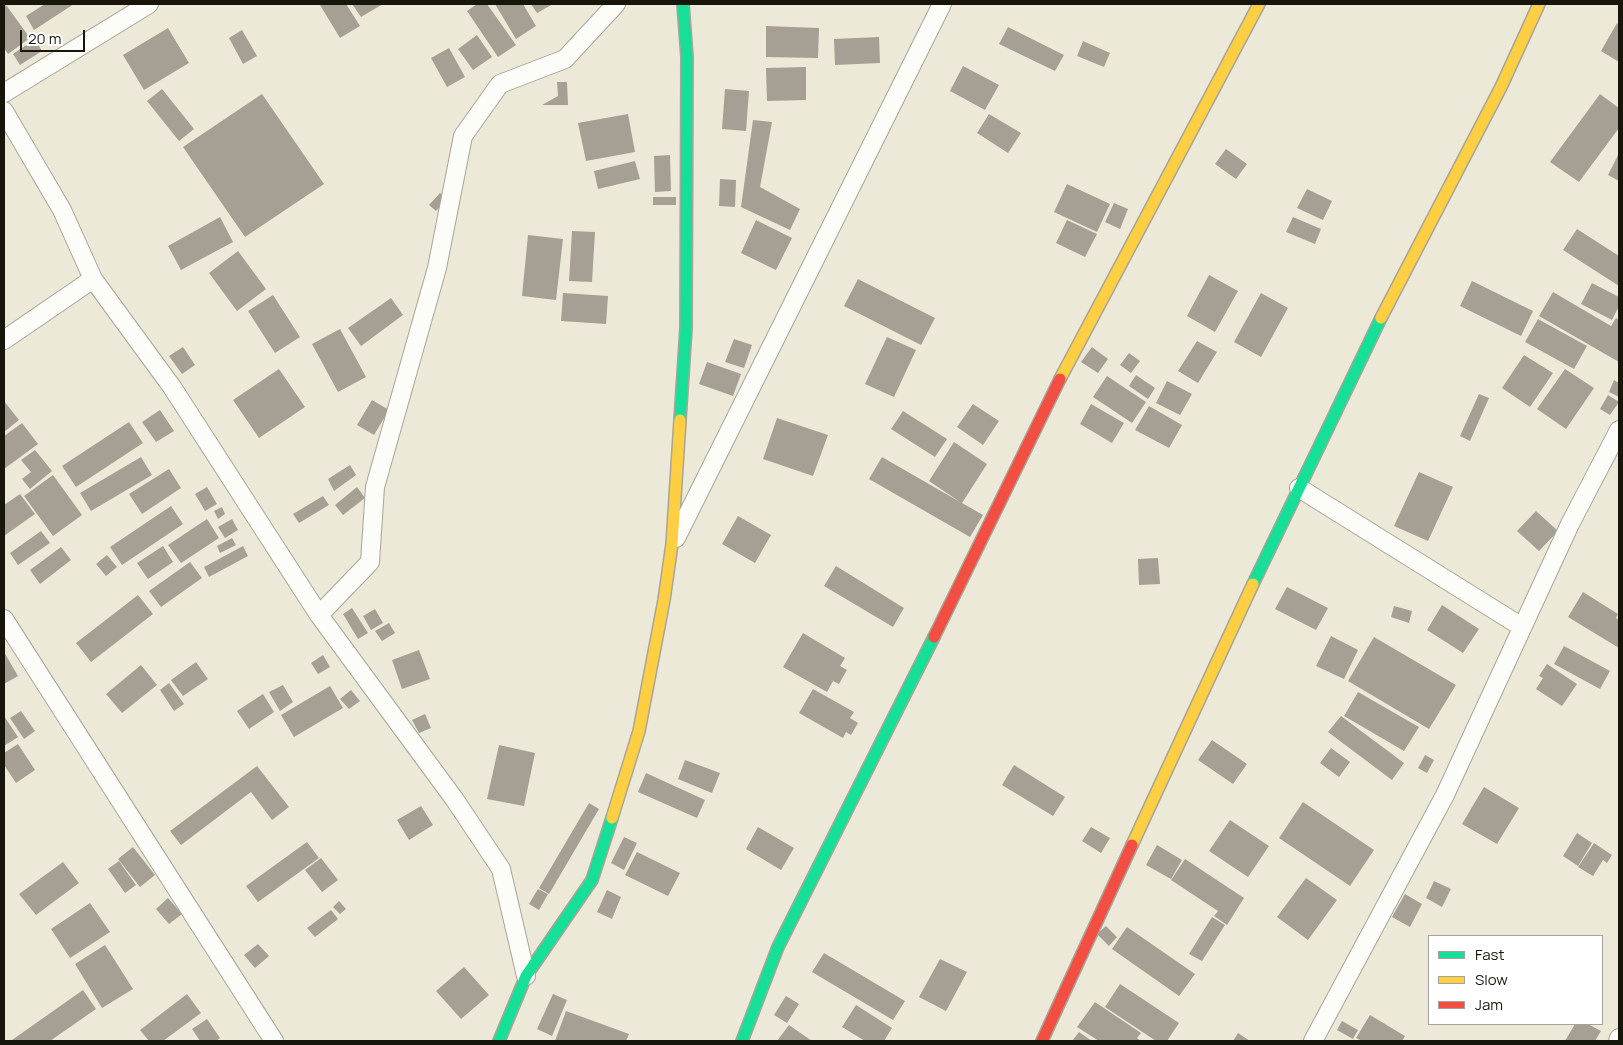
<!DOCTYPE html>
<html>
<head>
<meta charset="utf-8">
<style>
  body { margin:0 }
  #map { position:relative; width:1623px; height:1045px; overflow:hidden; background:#ede9d8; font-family:Manrope,sans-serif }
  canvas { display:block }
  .frame { position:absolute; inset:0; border:5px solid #18160b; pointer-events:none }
  .legend { position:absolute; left:1428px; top:935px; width:175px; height:90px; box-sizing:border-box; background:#fff; border:1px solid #a3a29d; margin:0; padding:6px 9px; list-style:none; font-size:15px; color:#18160b }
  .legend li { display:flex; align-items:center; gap:10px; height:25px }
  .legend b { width:25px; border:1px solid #a3a29d }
  .scale { position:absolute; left:20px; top:30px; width:65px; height:22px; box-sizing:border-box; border:2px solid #18160b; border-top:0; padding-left:6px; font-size:15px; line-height:18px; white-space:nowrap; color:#18160b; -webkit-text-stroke:4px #fff; paint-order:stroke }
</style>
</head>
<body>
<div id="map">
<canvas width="1623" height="1045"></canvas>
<div class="frame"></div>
<ul class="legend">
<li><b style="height:6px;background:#16e098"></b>Fast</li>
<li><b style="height:6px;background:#ffcf43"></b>Slow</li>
<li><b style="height:6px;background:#f24e42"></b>Jam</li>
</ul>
<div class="scale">20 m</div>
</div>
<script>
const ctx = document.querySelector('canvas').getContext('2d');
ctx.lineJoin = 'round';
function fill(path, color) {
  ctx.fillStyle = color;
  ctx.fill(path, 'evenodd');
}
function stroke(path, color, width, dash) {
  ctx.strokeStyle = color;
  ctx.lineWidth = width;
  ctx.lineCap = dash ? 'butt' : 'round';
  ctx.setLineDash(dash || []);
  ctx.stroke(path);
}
fill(new Path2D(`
  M 45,4 L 74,4 L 34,30 L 26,16 Z
  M 322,4 L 346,4 L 360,26 L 340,38 L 320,5 Z
  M 352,4 L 383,4 L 361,17 Z
  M 477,4 L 487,4 L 516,45 L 498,57 L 467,11 Z
  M 495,4 L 523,4 L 536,26 L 516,39 Z
  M 531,4 L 553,4 L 537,13 Z
  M 6,5 L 30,38 L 8,54 L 4,48 L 4,6 Z
  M 1617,23 L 1619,25 L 1619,62 L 1601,51 Z
  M 766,26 L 819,28 L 818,58 L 766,57 Z
  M 1008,27 L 1064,55 L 1055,71 L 999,44 Z
  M 168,28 L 189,63 L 144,90 L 123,55 Z
  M 242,30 L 257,56 L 243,64 L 229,38 Z
  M 477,35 L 492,57 L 473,70 L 458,49 Z
  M 879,37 L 880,63 L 835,65 L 834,39 Z
  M 35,39 L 42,51 L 20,65 L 13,54 Z
  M 1083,41 L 1110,53 L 1104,67 L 1077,56 Z
  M 449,48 L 465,77 L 447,87 L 431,58 Z
  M 963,66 L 999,85 L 985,110 L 950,91 Z
  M 806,67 L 806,100 L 767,101 L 766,68 Z
  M 557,82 L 567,82 L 568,105 L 542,105 L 558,96 Z
  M 162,89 L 194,129 L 179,141 L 147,101 Z
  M 725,89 L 749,91 L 746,131 L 722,129 Z
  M 262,94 L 324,184 L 245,237 L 183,147 Z
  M 1600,94 L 1619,108 L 1619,128 L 1579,182 L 1550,162 Z
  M 628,114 L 635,152 L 586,161 L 578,123 Z
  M 989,114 L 1021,133 L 1008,153 L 977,133 Z
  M 753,120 L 772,122 L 760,187 L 800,209 L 790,230 L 741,207 Z
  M 1226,149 L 1247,164 L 1236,179 L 1215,164 Z
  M 1619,153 L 1619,181 L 1608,175 Z
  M 670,155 L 671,191 L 655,192 L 654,156 Z
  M 635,161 L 640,179 L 598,189 L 594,171 Z
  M 720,179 L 736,180 L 735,207 L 719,206 Z
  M 1067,184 L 1110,204 L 1097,232 L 1054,212 Z
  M 1307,189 L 1332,201 L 1323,220 L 1297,208 Z
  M 440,193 L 447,199 L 436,211 L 429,205 Z
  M 653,197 L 676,197 L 676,205 L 653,205 Z
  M 1114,203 L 1128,209 L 1120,229 L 1105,222 Z
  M 220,217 L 233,242 L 181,270 L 168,246 Z
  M 1293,217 L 1321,229 L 1315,244 L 1286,232 Z
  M 756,220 L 792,238 L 776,270 L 741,253 Z
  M 1067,220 L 1097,234 L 1085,257 L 1056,243 Z
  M 1577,229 L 1619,256 L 1619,286 L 1563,250 Z
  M 572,231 L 595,232 L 592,282 L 569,281 Z
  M 528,235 L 563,239 L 556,300 L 522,296 Z
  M 238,251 L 266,289 L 237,311 L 209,273 Z
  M 1209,275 L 1238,291 L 1215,332 L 1187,316 Z
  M 858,279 L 935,318 L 921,345 L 844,306 Z
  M 1472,281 L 1533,311 L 1521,336 L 1460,306 Z
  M 1592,283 L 1619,297 L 1619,306 L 1612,320 L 1581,304 Z
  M 1553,292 L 1611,326 L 1616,318 L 1619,320 L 1619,362 L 1539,316 Z
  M 563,293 L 608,296 L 606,324 L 561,321 Z
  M 1261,293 L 1288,308 L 1261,357 L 1234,342 Z
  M 273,295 L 300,337 L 275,353 L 248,311 Z
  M 391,298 L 403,315 L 361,346 L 348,328 Z
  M 1538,319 L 1587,346 L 1574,369 L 1525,342 Z
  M 340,329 L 366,377 L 338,392 L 312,344 Z
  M 887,337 L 916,350 L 894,397 L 865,384 Z
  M 734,339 L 752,345 L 744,368 L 725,362 Z
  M 1197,341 L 1217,352 L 1198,383 L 1178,371 Z
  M 183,347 L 195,365 L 182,374 L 169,356 Z
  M 1092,347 L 1108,359 L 1098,373 L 1081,362 Z
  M 1129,353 L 1140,361 L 1131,373 L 1120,365 Z
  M 1524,355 L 1553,373 L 1530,407 L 1502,388 Z
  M 707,362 L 741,374 L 733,396 L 699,384 Z
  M 279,369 L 305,407 L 259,438 L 233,400 Z
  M 1565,369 L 1594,388 L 1566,429 L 1537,409 Z
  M 1136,375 L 1155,388 L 1148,399 L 1129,386 Z
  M 1107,376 L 1146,402 L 1132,423 L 1093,397 Z
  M 1614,380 L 1619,383 L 1619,397 L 1609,392 Z
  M 1167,381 L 1192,394 L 1180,415 L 1156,403 Z
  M 1479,394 L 1489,398 L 1470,441 L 1460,436 Z
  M 1608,395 L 1619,402 L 1610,415 L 1600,409 Z
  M 372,400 L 389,410 L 374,435 L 357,425 Z
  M 4,401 L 19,420 L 4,432 Z
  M 973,404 L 999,421 L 983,445 L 957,427 Z
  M 1091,404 L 1124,423 L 1112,443 L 1080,424 Z
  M 1149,406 L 1182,425 L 1169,448 L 1135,430 Z
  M 160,410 L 174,431 L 156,442 L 142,422 Z
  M 903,411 L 947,439 L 935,457 L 891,429 Z
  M 777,418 L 828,435 L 813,476 L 763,459 Z
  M 129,422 L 143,443 L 76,487 L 62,466 Z
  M 22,423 L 38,444 L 4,469 L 4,436 Z
  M 954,442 L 987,464 L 962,503 L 983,515 L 970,537 L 869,479 L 882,457 L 960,502 L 929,481 Z
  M 35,450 L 52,471 L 30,489 L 22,479 L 31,472 L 21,460 Z
  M 141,457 L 152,475 L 91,511 L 80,493 Z
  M 350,465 L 356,475 L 334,491 L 328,479 Z
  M 169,469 L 181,488 L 142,514 L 129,494 Z
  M 1419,472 L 1453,487 L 1428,541 L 1394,526 Z
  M 53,475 L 82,515 L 53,536 L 24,496 Z
  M 207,487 L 217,504 L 205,511 L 195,494 Z
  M 357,487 L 365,498 L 343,515 L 335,505 Z
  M 20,494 L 35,514 L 4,536 L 4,505 Z
  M 323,496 L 329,505 L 299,523 L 293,514 Z
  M 171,506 L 183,524 L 122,565 L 110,547 Z
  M 222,507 L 225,514 L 218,519 L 214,511 Z
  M 1536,511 L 1558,531 L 1539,551 L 1517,531 Z
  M 738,516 L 771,535 L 755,563 L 722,544 Z
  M 207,519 L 219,538 L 181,563 L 168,545 Z
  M 232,519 L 238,530 L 225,538 L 218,527 Z
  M 41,531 L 50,543 L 18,565 L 10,553 Z
  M 232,538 L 236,545 L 220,553 L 217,546 Z
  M 163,546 L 173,562 L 148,579 L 137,563 Z
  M 243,546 L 248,556 L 209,577 L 204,567 Z
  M 61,547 L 71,560 L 40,584 L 30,570 Z
  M 107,555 L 117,567 L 106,576 L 96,564 Z
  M 1158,558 L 1160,584 L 1139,585 L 1138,559 Z
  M 190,562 L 202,578 L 161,607 L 149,591 Z
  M 836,566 L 904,608 L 893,627 L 824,586 Z
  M 1287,587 L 1328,608 L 1316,630 L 1275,609 Z
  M 1583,592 L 1618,614 L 1616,618 L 1619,620 L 1619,648 L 1568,617 Z
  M 138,595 L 153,614 L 91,662 L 76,643 Z
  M 1442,605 L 1479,629 L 1463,653 L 1427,630 Z
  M 1394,606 L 1412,611 L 1409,623 L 1391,617 Z
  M 352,608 L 368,633 L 358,639 L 343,614 Z
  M 375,609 L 383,623 L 371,630 L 363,616 Z
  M 389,623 L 395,633 L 382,641 L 375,631 Z
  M 803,633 L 845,658 L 840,666 L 847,670 L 839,684 L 833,681 L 827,692 L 783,667 Z
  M 1331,636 L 1358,650 L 1344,679 L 1316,666 Z
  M 1374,637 L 1456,685 L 1429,729 L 1348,681 Z
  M 1564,646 L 1610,671 L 1600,689 L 1554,664 Z
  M 419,650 L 430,679 L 402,689 L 392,660 Z
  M 4,652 L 18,676 L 4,684 Z
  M 323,655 L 330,667 L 318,674 L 311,663 Z
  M 196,662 L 208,679 L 183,696 L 171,680 Z
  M 1547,664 L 1577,684 L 1562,706 L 1536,689 L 1543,678 L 1539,676 Z
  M 141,665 L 157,685 L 122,713 L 106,694 Z
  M 169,683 L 184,704 L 174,711 L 160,690 Z
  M 283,685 L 293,702 L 280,711 L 269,692 Z
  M 330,686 L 343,708 L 294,737 L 281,715 Z
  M 813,689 L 854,712 L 850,718 L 858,723 L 851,735 L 846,732 L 843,738 L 799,713 Z
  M 351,690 L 360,701 L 349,709 L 340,699 Z
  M 1358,692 L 1419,727 L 1404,751 L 1344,716 Z
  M 263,694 L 274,712 L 249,729 L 237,711 Z
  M 21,711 L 35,731 L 24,739 L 10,718 Z
  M 425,714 L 431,728 L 419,733 L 412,720 Z
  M 4,716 L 18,737 L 4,746 Z
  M 1341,716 L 1404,763 L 1392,780 L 1328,732 Z
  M 1212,740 L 1247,764 L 1233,784 L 1198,760 Z
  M 18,744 L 35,770 L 16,783 L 4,765 L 4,753 Z
  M 499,745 L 535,753 L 524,806 L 487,799 Z
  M 1331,748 L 1350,762 L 1339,777 L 1320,763 Z
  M 1425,755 L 1434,760 L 1427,773 L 1418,768 Z
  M 685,760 L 720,773 L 712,793 L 678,779 Z
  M 1014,765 L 1065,797 L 1053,816 L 1002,785 Z
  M 257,766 L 289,807 L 272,820 L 251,792 L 181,845 L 170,831 Z
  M 646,773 L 705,800 L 697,818 L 638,792 Z
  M 1484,787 L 1519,808 L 1497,844 L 1462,824 Z
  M 1303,802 L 1374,850 L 1350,886 L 1279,838 Z
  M 589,803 L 599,809 L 549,894 L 539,888 Z
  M 421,806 L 433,825 L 409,840 L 397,820 Z
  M 1230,820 L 1269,846 L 1248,877 L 1209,851 Z
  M 758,827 L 794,848 L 781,870 L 746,849 Z
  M 1091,827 L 1110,838 L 1101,853 L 1082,841 Z
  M 1577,833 L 1592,843 L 1578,866 L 1563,856 Z
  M 624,837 L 637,843 L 624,870 L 611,863 Z
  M 307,842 L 319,858 L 258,902 L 246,886 Z
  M 1594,843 L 1612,855 L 1607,863 L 1603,860 L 1593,876 L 1578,867 Z
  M 1157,845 L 1182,860 L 1171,879 L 1146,865 Z
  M 133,847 L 155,875 L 140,887 L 118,859 Z
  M 637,852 L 680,873 L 668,896 L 625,875 Z
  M 321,858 L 338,880 L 322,892 L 305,870 Z
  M 1185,859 L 1244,898 L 1227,925 L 1214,916 L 1218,911 L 1171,880 Z
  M 119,861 L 136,885 L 125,893 L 108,869 Z
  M 63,862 L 79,883 L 36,915 L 19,894 Z
  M 1306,878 L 1337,900 L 1308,940 L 1277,917 Z
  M 1434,881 L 1451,889 L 1442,907 L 1426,898 Z
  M 538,889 L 548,894 L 539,910 L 529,904 Z
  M 607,890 L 621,897 L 612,919 L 597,912 Z
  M 1405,894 L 1422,904 L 1410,927 L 1392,917 Z
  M 168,898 L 182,914 L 169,924 L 156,909 Z
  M 339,901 L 346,909 L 340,914 L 333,907 Z
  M 90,903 L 110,932 L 70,958 L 51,929 Z
  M 331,910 L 338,919 L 315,937 L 307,928 Z
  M 1212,917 L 1225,925 L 1202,961 L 1189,954 Z
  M 1106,926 L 1117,937 L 1109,946 L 1097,934 Z
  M 1127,927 L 1195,974 L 1179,996 L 1112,949 Z
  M 258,944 L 269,956 L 255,968 L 244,955 Z
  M 105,945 L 133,989 L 102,1008 L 75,964 Z
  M 824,953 L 905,1001 L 893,1020 L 812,972 Z
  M 940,959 L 967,972 L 946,1011 L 919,997 Z
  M 464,967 L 489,995 L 461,1019 L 436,991 Z
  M 1120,984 L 1179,1023 L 1167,1041 L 1156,1041 L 1105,1007 Z
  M 83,990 L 96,1009 L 50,1041 L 12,1040 Z
  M 187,994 L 201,1013 L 163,1041 L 149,1041 L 140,1030 Z
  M 553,994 L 567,1000 L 552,1036 L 537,1029 Z
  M 786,996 L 799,1004 L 787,1023 L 774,1015 Z
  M 1095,1002 L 1141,1033 L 1137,1038 L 1141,1041 L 1099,1041 L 1077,1027 Z
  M 856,1005 L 892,1028 L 884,1041 L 865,1041 L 842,1027 Z
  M 566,1011 L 629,1034 L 626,1041 L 555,1041 Z
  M 1370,1015 L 1405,1036 L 1402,1041 L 1362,1041 L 1356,1038 Z
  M 207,1019 L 220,1038 L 216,1041 L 200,1041 L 192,1029 Z
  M 1342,1021 L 1358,1030 L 1353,1039 L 1337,1030 Z
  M 1575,1024 L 1588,1024 L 1601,1031 L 1595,1041 L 1565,1041 Z
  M 789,1025 L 812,1041 L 777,1041 Z
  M 1079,1032 L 1092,1041 L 1072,1041 Z
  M 1238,1033 L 1250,1041 L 1233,1041 Z`), '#a69f94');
const street = new Path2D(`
  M 4,93 L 149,4
  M 4,111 L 62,210 L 93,279 L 172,387 L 319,615 L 455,800 L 501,869 L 526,976
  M 4,340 L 93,279
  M 1299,488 L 1522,627
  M 676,538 L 942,4
  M 319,615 L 370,562 L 375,487 L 437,268 L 463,136 L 500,84 L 565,59 L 616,4
  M 4,619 L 274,1041
  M 1313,1041 L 1445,795 L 1570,524 L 1619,430
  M 1618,1041 L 1619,1038`);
const fast = new Path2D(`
  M 680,420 L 686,328 L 687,57 L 683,4
  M 1253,584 L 1381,318
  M 499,1041 L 526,976 L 592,880 L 612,818
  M 742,1041 L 778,947 L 934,637`);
const slow = new Path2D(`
  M 1381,318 L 1501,87 L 1539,4
  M 1060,379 L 1259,4
  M 612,818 L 639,731 L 664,600 L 672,544 L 680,420
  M 1132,845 L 1253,584`);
const jam = new Path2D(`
  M 934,637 L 1060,379
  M 1042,1041 L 1132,845`);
stroke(street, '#a8a598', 20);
stroke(fast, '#a8a598', 14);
stroke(slow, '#a8a598', 14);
stroke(jam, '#a8a598', 14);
stroke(street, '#fcfcf9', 18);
stroke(fast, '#16e098', 11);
stroke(slow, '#ffcf43', 11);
stroke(jam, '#f24e42', 11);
</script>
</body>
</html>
